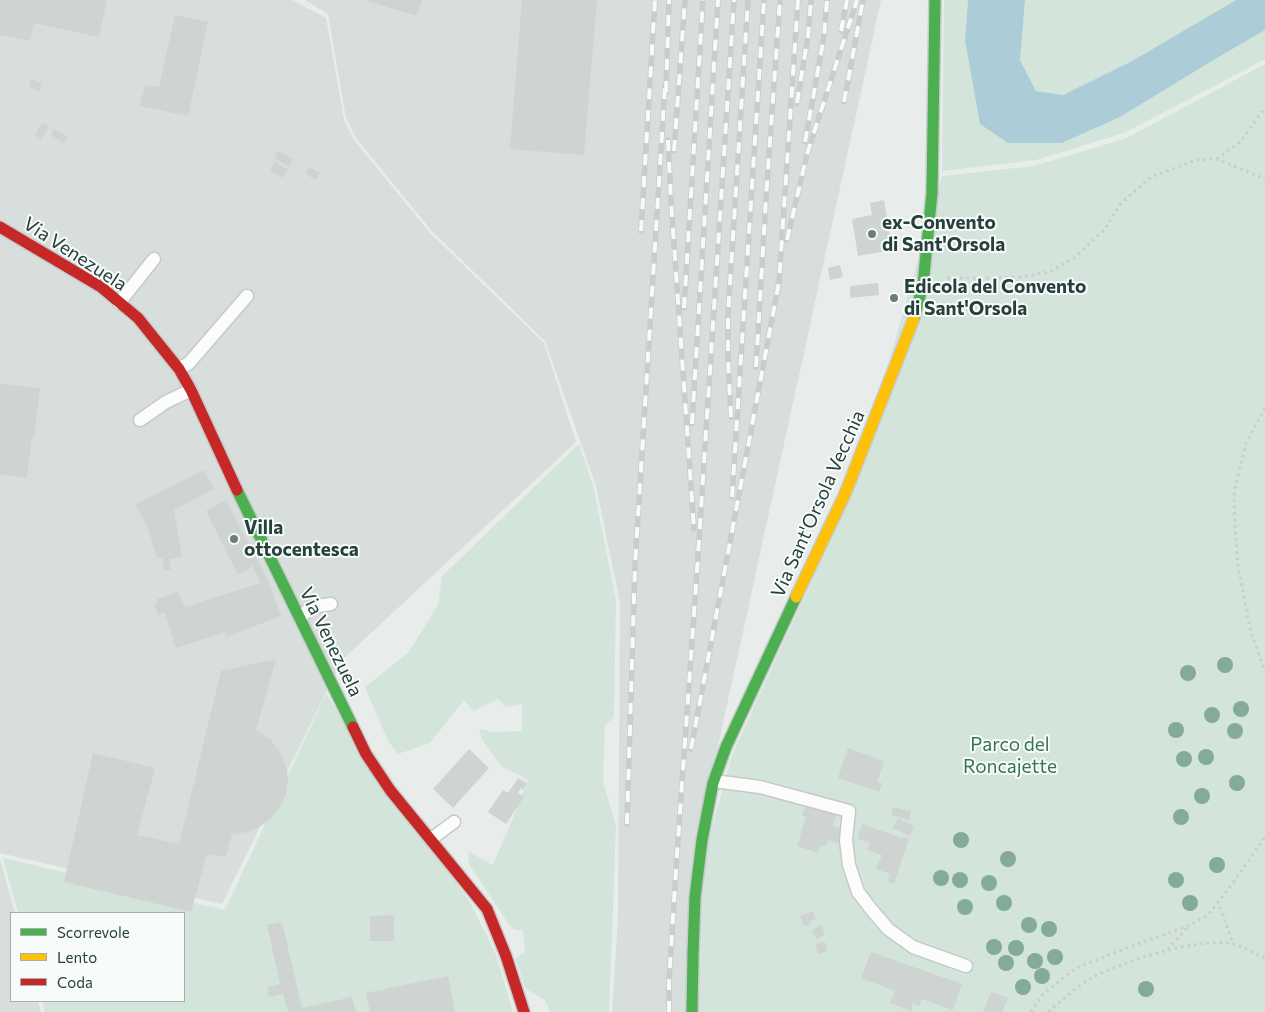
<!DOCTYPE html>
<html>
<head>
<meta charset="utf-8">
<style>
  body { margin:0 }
  #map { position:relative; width:1265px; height:1012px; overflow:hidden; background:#e8edeb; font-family:Commissioner,sans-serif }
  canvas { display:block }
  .legend { position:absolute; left:10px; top:912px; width:175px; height:90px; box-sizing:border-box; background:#f7fbf9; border:1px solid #a3b0ad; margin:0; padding:6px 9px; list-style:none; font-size:15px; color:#26403c }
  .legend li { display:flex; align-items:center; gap:10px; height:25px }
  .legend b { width:25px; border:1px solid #a3b0ad }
</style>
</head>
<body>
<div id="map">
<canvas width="1265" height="1012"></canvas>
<ul class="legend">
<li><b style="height:6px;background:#4caf50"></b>Scorrevole</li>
<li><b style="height:6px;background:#ffc107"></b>Lento</li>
<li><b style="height:6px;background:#c62828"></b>Coda</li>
</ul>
</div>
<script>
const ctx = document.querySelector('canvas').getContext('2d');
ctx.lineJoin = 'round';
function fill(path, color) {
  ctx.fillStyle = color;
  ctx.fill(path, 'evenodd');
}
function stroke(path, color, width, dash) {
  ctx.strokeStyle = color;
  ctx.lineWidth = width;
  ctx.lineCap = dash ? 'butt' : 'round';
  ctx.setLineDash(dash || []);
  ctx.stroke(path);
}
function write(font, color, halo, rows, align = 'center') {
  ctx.font = font + ' Commissioner,sans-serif';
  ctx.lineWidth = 4;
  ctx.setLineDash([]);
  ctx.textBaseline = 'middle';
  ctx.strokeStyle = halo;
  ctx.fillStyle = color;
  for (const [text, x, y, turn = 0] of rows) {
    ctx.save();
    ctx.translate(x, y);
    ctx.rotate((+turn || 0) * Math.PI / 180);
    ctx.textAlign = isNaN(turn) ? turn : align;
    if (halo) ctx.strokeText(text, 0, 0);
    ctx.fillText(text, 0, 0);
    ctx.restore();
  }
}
fill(new Path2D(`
  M 0,0 L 292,0 L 326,18 L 344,120 L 355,141 L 429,232 L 544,343 L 576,442 L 342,660 L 222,904 L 0,853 Z
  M 305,0 L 881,0 L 692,865 L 688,1012 L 612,1012 L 618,918 L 620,603 L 596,486 L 545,341 L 431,230 L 356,138 L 346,118 L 328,14 Z
  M 0,859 L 15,913 L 11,913 L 11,1001 L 38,1001 L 41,1012 L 0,1012 Z`), '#d7dedb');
fill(new Path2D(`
  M 944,0 L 968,0 L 965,40 L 1008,143 L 1062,143 L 1120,117 L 1217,58 L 1265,30 L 1265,59 L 1245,70 L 1124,133 L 1036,160 L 942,171 Z
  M 1025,0 L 1236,0 L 1132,61 L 1063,95 L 1036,91 L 1020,60 Z
  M 1265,64 L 1265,1012 L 698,1012 L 702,863 L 733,753 L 851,495 L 942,176 L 1034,166 L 1127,138 Z
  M 579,444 L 593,485 L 616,600 L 614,717 L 605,725 L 603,781 L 616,826 L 609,1012 L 550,1012 L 545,1000 L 525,988 L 516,958 L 525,952 L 523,931 L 512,929 L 468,863 L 469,852 L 493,865 L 511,823 L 528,780 L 501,766 L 482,739 L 479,729 L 493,732 L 522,731 L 522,704 L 506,707 L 498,699 L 474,711 L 464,700 L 430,743 L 398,754 L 388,741 L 365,687 L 408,653 L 438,605 L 442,576 Z
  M 326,694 L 471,904 L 496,955 L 513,1012 L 45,1012 L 42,1001 L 184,1001 L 184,913 L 18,913 L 3,858 L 225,910 Z`), '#d3e4da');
fill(new Path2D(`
  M 968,0 L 1025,0 L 1020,60 L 1036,91 L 1063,95 L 1132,61 L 1236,0 L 1265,0 L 1265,30 L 1217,58 L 1120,117 L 1062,143 L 1008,143 L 980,124 L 965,40 Z`), '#acccd7');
fill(new Path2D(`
  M 0,0 L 107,0 L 99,37 L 34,23 L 30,41 L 0,35 Z
  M 364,0 L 422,0 L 417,16 Z
  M 522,0 L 597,0 L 584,155 L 510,149 Z
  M 175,15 L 208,22 L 188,116 L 140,106 L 145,85 L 159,87 Z
  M 31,79 L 42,83 L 40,91 L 29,88 Z
  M 42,123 L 49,126 L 41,139 L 35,135 Z
  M 54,129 L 68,137 L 64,144 L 51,135 Z
  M 278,151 L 293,159 L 289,167 L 274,158 Z
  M 275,162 L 288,170 L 283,178 L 270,170 Z
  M 309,167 L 320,173 L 316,180 L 305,174 Z
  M 884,200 L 892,250 L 858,256 L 852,219 L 872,215 L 870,203 Z
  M 840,265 L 843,277 L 830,280 L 828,268 Z
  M 878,283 L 879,295 L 850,298 L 850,286 Z
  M 0,384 L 40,388 L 34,437 L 32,437 L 27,478 L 0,474 Z
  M 204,470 L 214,489 L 174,510 L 182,557 L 169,559 L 171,569 L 165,571 L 162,558 L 157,558 L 147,525 L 135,505 Z
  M 226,500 L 268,580 L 281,616 L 226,637 L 225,632 L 176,648 L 165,613 L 158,615 L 154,603 L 158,603 L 157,599 L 178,592 L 185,607 L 260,583 L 253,566 L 238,575 L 206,511 Z
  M 276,659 L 256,730 L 271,740 L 280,752 L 286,766 L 288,780 L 286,794 L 281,806 L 274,815 L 267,822 L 259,827 L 247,832 L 232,835 L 226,857 L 207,854 L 191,912 L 64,882 L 93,753 L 155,768 L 137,835 L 179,844 L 221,671 Z
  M 848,748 L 884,761 L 877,782 L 882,783 L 879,792 L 838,778 Z
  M 469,749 L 489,768 L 453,808 L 433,789 Z
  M 518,778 L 527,783 L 523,790 L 521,788 L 518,793 L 524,797 L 506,824 L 488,812 L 503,790 L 508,793 Z
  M 806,804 L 837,814 L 833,826 L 842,829 L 838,843 L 828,840 L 825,847 L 820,846 L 818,853 L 797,846 L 806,817 L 802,815 Z
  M 893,807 L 911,811 L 909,820 L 891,815 Z
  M 898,818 L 914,826 L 910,836 L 893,828 Z
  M 862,824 L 902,838 L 902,837 L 909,839 L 894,884 L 887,882 L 890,874 L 876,869 L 882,855 L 867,850 L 870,843 L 857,839 Z
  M 813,911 L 816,919 L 809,921 L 810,925 L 804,926 L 800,916 Z
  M 394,915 L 394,941 L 370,941 L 370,916 Z
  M 282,922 L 302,1008 L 352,997 L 356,1012 L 288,1012 L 283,994 L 269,997 L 267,987 L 280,984 L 267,925 Z
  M 821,925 L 825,935 L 816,939 L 812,930 Z
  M 825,942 L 827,952 L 818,954 L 815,944 Z
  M 871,952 L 962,984 L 953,1010 L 922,999 L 919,1006 L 913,1003 L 911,1011 L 890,1003 L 895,991 L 861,978 Z
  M 448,976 L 455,1012 L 370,1012 L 366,993 Z
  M 991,992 L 1008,998 L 1002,1012 L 983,1012 Z`), '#cfd4d2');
const lane = new Path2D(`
  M 119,303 L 154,259
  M 179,369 L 189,363 L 247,296
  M 140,420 L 166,402 L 191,390
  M 300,618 L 311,607 L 331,604
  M 714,781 L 760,787 L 849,811 L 846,840 L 849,865 L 858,892 L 871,909 L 888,929 L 913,947 L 966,966
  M 431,839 L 454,822`);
const fast = new Path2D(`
  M 914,318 L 923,285 L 932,193 L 935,0
  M 237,490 L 353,727
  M 692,1012 L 693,954 L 695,897 L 702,840 L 713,783 L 726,747 L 796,597`);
const slow = new Path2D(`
  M 796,597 L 845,494 L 914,318`);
const jam = new Path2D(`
  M 0,227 L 101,287 L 138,318 L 179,369 L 191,390 L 237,490
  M 353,727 L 366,754 L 390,790 L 487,909 L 506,956 L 524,1012`);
stroke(lane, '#c5cac8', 15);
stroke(fast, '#c5cbc9', 14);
stroke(slow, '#c5cbc9', 14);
stroke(jam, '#c5cbc9', 14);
stroke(new Path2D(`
  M 1217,159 L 1240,142 L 1265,108
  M 947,278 L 994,278 L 1023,277 L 1051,271 L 1074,258 L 1104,230 L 1121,203 L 1151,177 L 1196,160 L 1217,159 L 1265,179
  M 1265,408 L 1246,443 L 1234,492 L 1235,529 L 1238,566 L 1251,632 L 1265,672
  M 1218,901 L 1233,944
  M 1168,950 L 1187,928
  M 1031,1012 L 1043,994 L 1076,968 L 1124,949 L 1188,926 L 1208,915 L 1233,883 L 1265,837
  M 1049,1012 L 1051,1009 C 1063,1000 1077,986 1090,979 C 1119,962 1201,936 1233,944 C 1244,947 1255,954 1265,958`), '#c7cecd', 3, [2.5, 4]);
stroke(lane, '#fcfcfc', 12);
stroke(fast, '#4caf50', 11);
stroke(slow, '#ffc107', 11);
stroke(jam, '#c62828', 11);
const rail = new Path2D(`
  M 841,31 L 847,0
  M 666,92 L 669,0
  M 844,102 L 863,0
  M 797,103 L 808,36 L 811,0
  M 668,140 L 671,201 L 694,529
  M 805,142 L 824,37 L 827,0
  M 674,151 L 685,0
  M 641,231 L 655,0
  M 787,240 L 807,154 L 857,0
  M 684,308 L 703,0
  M 756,367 L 766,198 L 780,0
  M 731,417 L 728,360 L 728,315 L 748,0
  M 692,424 L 718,0
  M 732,497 L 764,0
  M 691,749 L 779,282 L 798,0
  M 627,824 L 635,565 L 665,86
  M 669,1012 L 669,981 L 677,854 L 697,571 L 734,0`);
stroke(rail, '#c9cdcc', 5.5);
stroke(rail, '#f7fbf9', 4, [11]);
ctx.fillStyle = '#84aa98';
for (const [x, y] of [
  [1225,665],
  [1188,673],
  [1241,709],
  [1212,715],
  [1176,730],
  [1235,731],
  [1206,757],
  [1184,759],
  [1237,783],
  [1202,796],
  [1181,817],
  [961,840],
  [1008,859],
  [1217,865],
  [941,878],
  [960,880],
  [1176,880],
  [989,883],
  [1004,903],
  [1190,903],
  [965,907],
  [1029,925],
  [1049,929],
  [994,947],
  [1016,948],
  [1055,957],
  [1035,961],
  [1006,963],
  [1042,976],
  [1023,987],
  [1146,989]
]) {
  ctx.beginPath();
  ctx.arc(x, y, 8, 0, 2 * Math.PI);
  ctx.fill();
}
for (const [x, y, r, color] of [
  [872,234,5,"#6a7d79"],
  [894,298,5,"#6a7d79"],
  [234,539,5,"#6a7d79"]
]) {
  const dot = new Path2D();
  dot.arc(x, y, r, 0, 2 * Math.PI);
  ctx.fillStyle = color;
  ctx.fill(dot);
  stroke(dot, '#f7fbf9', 2);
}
write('bold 19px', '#26403c', '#f7fbf9', [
  ["ex-Convento",882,223],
  ["di Sant'Orsola",882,245],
  ["Edicola del Convento",904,287],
  ["di Sant'Orsola",904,309],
  ["Villa",244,528],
  ["ottocentesca",244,550]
], 'left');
write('19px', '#26403c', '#f7fbf9', [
  ["Via Venezuela",75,254,33],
  ["Via Sant'Orsola Vecchia",818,504,-66],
  ["Via Venezuela",331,642,64]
]);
write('19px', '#337455', '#f7fbf9', [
  ["Parco del",1010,745],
  ["Roncajette",1010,767]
]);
</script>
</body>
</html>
